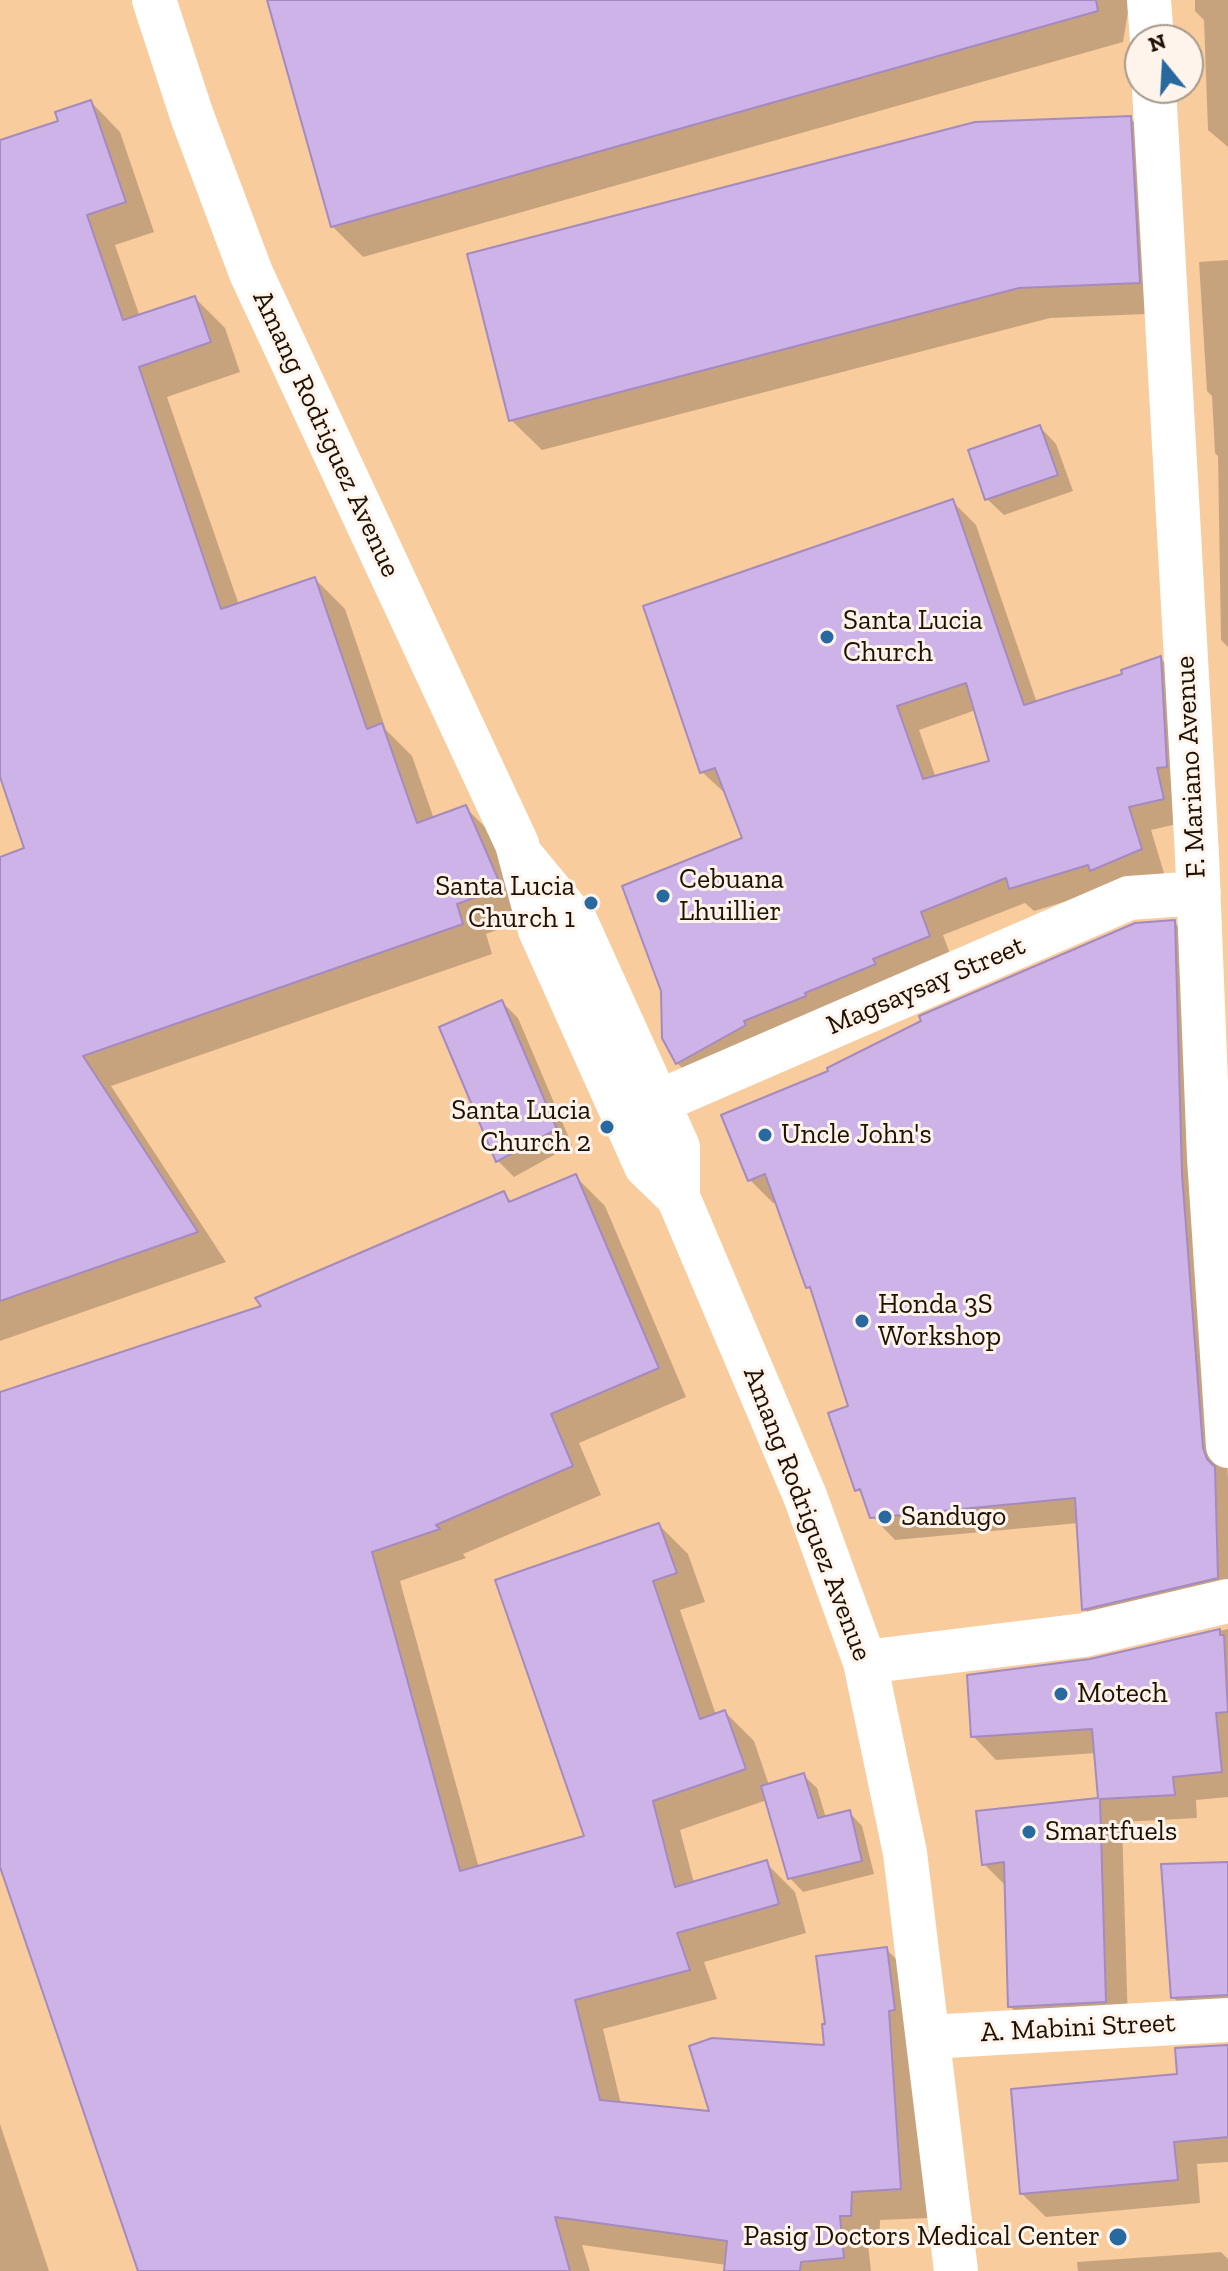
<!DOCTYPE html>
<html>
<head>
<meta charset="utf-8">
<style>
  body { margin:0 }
  #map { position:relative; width:1228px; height:2271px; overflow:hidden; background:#f9cc9d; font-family:"Zilla Slab",serif }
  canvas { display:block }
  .north { position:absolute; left:1124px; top:24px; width:80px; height:80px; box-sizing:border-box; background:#fef4eb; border:2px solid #a5998d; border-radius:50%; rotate:342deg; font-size:22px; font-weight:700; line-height:32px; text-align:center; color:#201001 }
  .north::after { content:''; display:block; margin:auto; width:28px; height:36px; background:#286aa0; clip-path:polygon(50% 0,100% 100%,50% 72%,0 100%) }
</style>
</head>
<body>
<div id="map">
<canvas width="1228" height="2271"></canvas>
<div class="north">N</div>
</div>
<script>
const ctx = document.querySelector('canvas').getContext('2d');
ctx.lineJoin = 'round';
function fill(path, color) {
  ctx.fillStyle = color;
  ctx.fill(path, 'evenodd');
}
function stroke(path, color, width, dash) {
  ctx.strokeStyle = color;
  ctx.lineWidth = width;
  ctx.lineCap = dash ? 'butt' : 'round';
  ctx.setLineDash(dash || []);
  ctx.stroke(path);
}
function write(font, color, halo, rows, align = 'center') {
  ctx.font = font + ' "Zilla Slab",serif';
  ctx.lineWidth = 6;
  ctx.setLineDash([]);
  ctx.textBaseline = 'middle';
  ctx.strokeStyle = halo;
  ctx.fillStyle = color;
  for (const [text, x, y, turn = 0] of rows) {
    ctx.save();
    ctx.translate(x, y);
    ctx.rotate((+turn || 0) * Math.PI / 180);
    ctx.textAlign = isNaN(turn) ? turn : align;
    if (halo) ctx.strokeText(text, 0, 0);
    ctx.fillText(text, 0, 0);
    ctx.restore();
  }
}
fill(new Path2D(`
  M 269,0 L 1130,0 L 1123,42 L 363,257 L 332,226 Z
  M 1195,0 L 1228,0 L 1228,147 L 1208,130 L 1204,20 L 1195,11 Z
  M 91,102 L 120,132 L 154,232 L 115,245 L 140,317 L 195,298 L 225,328 L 240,372 L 167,397 L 239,605 L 315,579 L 345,609 L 386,730 L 412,756 L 434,819 L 465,807 L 495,837 L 530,918 L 486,934 L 492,954 L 111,1086 L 226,1262 L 0,1341 L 0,859 L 27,849 L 0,771 L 0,143 L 60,122 Z
  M 1130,118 L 1160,149 L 1170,313 L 1050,318 L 542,450 L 511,420 Z
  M 1228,260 L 1228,647 L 1221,640 L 1218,456 L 1215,453 L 1212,396 L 1207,391 L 1199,262 Z
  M 1040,427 L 1056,444 L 1073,491 L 1004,515 L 987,499 Z
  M 953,502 L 976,525 L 1037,703 L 1124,675 L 1160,658 L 1183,681 L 1186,822 L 1151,830 L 1164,873 L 1115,893 L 1110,888 L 1034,911 L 1025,903 L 943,935 L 952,959 L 700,1086 L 677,1063 L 744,839 L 727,795 L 702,772 ZM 976,710 L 992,762 L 936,778 L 919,730 Z
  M 1174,922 L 1197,945 L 1205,1199 L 1228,1477 L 1228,1604 L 1107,1632 L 1084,1609 L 1079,1523 L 895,1540 L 872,1516 L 865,1497 L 857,1489 L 851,1407 L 814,1294 L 808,1287 L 777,1202 L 773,1203 L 750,1180 L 831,1072 Z
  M 502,1002 L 518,1018 L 572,1145 L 514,1177 L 498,1161 Z
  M 576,1177 L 605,1206 L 686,1397 L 579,1443 L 601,1495 L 463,1554 L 466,1558 L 400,1581 L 479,1868 L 587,1838 L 659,1525 L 688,1554 L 705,1602 L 680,1610 L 716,1715 L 725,1712 L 754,1741 L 769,1785 L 803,1775 L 817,1788 L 826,1818 L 849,1812 L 862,1826 L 874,1874 L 803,1892 L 790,1878 L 767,1800 L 680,1830 L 694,1883 L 766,1863 L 795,1892 L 806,1933 L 704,1962 L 717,1999 L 603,2029 L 621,2104 L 712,2113 L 826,2047 L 886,1949 L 915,1978 L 929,2218 L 880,2220 L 879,2245 L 868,2244 L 871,2271 L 726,2271 L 727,2265 L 582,2245 L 590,2271 L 140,2271 L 0,1861 L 0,1395 L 264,1307 L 504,1194 L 513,1203 Z
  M 1228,1629 L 1228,1797 L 1196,1800 L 1197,1818 L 1122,1822 L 1128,2025 L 1033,2029 L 1010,2006 L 1006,1886 L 984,1864 L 979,1813 L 1101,1799 L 1096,1753 L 996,1760 L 973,1736 L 1090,1661 Z
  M 1228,1864 L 1228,2021 L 1197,2021 L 1173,1997 Z
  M 1228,2047 L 1228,2162 L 1197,2164 L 1200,2203 L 1046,2217 L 1022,2194 L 1179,2076 Z
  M 0,2124 L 49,2271 L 0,2271 Z
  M 1221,2252 L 1228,2259 L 1228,2271 L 1078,2271 L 1077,2262 Z`), '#0003');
const building = new Path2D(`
  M 267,0 L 1096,0 L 1098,11 L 331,227 Z
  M 91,100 L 126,202 L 87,215 L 123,320 L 195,296 L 211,342 L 139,367 L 221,609 L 315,577 L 367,729 L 382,723 L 417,823 L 466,805 L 502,888 L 457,904 L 463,924 L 83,1056 L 198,1232 L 0,1301 L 0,857 L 24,848 L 0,777 L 0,140 L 58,121 L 55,112 Z
  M 1131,116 L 1140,283 L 1019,288 L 509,421 L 467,254 L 975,122 Z
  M 1040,425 L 1058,475 L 985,500 L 968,450 Z
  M 953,499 L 1024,705 L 1122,674 L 1121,670 L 1161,656 L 1167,767 L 1157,768 L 1164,799 L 1129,807 L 1142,849 L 1090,871 L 1088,865 L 1009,889 L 1006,878 L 921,912 L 930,936 L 873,959 L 876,964 L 805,993 L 806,996 L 744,1021 L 746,1025 L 676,1064 L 662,1038 L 661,991 L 622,886 L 742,838 L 715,768 L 700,773 L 643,606 ZM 966,683 L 989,761 L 923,779 L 897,706 Z
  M 1175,920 L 1182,1174 L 1203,1448 L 1207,1459 L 1215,1467 L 1218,1578 L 1082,1610 L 1075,1498 L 870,1518 L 860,1489 L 855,1491 L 828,1413 L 848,1406 L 810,1287 L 806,1288 L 765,1174 L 748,1181 L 721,1115 L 828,1071 L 827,1068 L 921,1021 L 919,1016 L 1135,923 Z
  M 502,1000 L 557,1129 L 496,1162 L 439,1027 Z
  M 576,1174 L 659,1368 L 551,1414 L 573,1466 L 436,1525 L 440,1529 L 372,1552 L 460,1871 L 584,1836 L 495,1580 L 659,1523 L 677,1573 L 653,1581 L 700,1719 L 725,1710 L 746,1769 L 653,1801 L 675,1887 L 767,1860 L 779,1904 L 677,1933 L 690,1970 L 575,2000 L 600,2100 L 709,2111 L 689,2046 L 712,2038 L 824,2045 L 822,2024 L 825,2024 L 816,1956 L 887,1947 L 895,2010 L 889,2011 L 901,2189 L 852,2192 L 851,2216 L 840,2216 L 844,2258 L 801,2262 L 800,2271 L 724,2271 L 727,2241 L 555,2217 L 570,2271 L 138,2271 L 0,1867 L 0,1392 L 261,1306 L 255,1298 L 504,1191 L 509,1202 Z
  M 1220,1629 L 1220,1635 L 1224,1635 L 1228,1712 L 1216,1713 L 1222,1772 L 1173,1777 L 1175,1795 L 1100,1799 L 1106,2002 L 1008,2007 L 1004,1862 L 982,1865 L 976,1811 L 1098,1798 L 1092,1729 L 971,1737 L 967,1675 L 1090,1659 Z
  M 804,1773 L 818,1818 L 850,1810 L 862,1861 L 788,1879 L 761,1786 Z
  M 1228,1862 L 1228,1995 L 1171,1998 L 1161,1864 Z
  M 1228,2045 L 1228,2137 L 1174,2142 L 1178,2180 L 1020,2194 L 1011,2089 L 1177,2074 L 1175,2048 Z`);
fill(building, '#ceb3e9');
stroke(building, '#a48abe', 2);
stroke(new Path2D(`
  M 154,0 L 192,116 L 251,273 L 517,844 L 540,930 L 646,1166 L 678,1197
  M 1149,0 L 1152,40
  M 1154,88 L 1197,855 L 1209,1158 L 1228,1446
  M 524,859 L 576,922 L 678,1147 L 678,1197 L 805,1496 L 865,1662 L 905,1853 L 956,2271
  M 658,1102 L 1129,898 L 1199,893
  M 865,1662 L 1084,1635 L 1228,1601
  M 928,2037 L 1228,2020`), '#fff', 44);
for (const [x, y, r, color] of [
  [827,637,8,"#286aa0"],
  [663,896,8,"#286aa0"],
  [591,903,8,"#286aa0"],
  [607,1127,8,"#286aa0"],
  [765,1135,8,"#286aa0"],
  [862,1321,8,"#286aa0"],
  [885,1517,8,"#286aa0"],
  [1061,1694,8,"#286aa0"],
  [1029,1832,8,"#286aa0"],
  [1118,2237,10,"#286aa0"]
]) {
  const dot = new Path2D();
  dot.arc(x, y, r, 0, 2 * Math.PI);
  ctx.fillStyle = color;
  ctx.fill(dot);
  stroke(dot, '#fef4eb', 3);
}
write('28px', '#201001', '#fef4eb', [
  ["Amang Rodriguez Avenue",326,434,65],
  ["F. Mariano Avenue",1191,767,-93],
  ["Magsaysay Street",926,986,-23],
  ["Amang Rodriguez Avenue",807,1514,69],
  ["A. Mabini Street",1078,2028,-3]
]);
write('28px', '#201001', '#fef4eb', [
  ["Santa Lucia",843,621],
  ["Church",843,653],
  ["Cebuana",679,880],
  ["Lhuillier",679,912],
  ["Santa Lucia",575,887,"right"],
  ["Church 1",575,919,"right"],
  ["Santa Lucia",591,1111,"right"],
  ["Church 2",591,1143,"right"],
  ["Uncle John's",781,1135],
  ["Honda 3S",878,1305],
  ["Workshop",878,1337],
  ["Sandugo",901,1517],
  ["Motech",1077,1694],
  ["Smartfuels",1045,1832],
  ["Pasig Doctors Medical Center",1100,2237,"right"]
], 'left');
</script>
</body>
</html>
